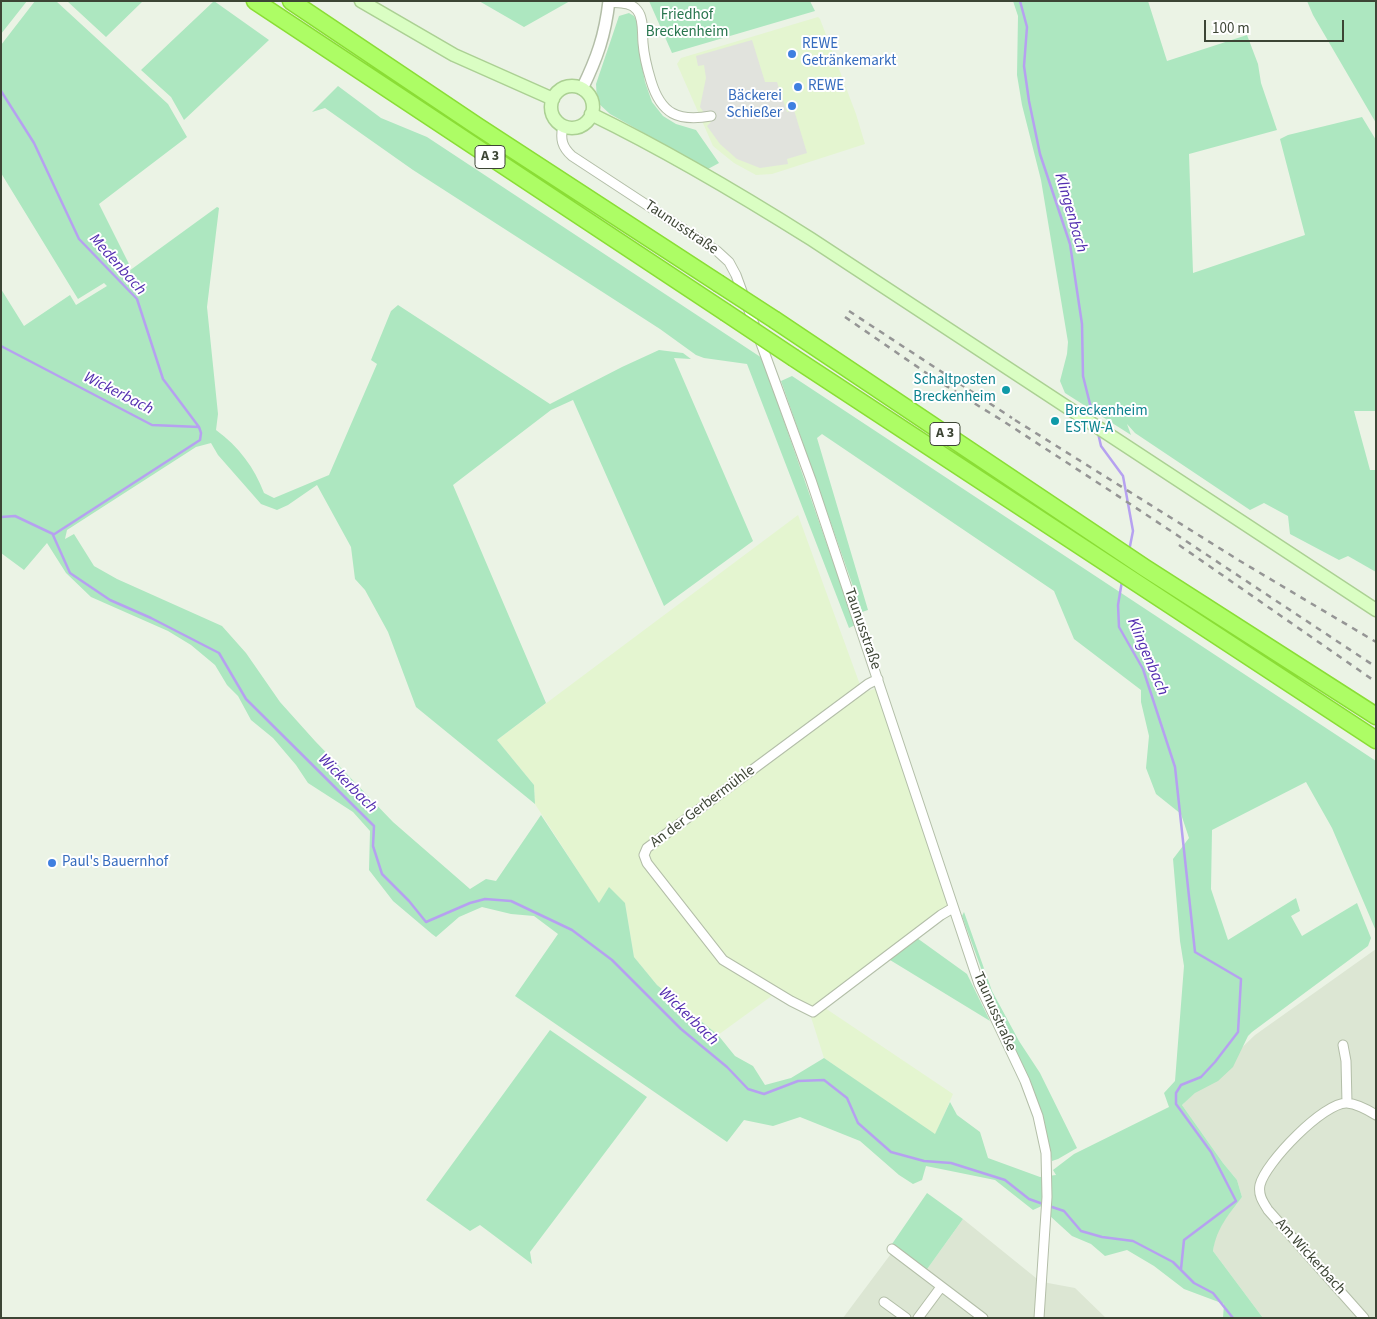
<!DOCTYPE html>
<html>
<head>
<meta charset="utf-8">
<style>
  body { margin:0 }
  #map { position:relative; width:1377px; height:1319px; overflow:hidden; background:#ebf3e5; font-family:"Source Sans 3",sans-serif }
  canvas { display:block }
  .frame { position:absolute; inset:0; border:2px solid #3d4535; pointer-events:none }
  .scale { position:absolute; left:1204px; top:20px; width:140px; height:22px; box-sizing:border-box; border:2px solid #3d4535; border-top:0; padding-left:6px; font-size:15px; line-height:18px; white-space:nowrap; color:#3d4535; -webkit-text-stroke:4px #fff; paint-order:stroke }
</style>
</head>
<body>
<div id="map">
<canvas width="1377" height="1319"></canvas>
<div class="frame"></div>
<div class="scale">100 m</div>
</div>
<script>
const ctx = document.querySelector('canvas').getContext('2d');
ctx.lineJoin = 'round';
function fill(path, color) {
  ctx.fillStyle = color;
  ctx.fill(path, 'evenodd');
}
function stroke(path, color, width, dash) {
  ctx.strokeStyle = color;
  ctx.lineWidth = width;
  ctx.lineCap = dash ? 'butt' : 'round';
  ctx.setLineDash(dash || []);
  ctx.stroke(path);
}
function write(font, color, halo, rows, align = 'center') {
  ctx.font = font + ' "Source Sans 3",sans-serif';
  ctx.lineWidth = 4;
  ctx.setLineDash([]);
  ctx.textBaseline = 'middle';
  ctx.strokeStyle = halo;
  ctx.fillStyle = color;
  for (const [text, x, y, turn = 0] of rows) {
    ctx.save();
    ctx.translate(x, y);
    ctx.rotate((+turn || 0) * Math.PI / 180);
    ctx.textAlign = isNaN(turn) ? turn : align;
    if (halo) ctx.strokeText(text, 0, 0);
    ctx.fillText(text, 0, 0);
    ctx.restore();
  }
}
fill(new Path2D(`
  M 1376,949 L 1376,1318 L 1263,1318 L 1213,1251 L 1215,1236 L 1225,1219 L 1242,1197 L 1237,1180 L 1223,1163 L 1182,1105 L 1255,1035 Z
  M 963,1219 L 1036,1278 L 1048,1283 L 1075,1288 L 1106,1318 L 843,1318 L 896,1247 L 925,1272 Z`), '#dce6d3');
fill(new Path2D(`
  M 818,17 L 820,19 L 856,114 L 865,144 L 772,174 L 756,175 L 734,163 L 713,146 L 677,64 L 681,58 Z
  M 798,515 L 863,693 L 877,688 L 948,906 L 811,1007 L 773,995 L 718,1035 L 657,985 L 634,957 L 625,903 L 599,904 L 535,804 L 534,785 L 497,740 Z
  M 825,1008 L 953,1094 L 935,1135 L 824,1058 L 811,1017 Z`), '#e4f5d0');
fill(new Path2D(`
  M 1,1 L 27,1 L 1,34 Z
  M 35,1 L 56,1 L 168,104 L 187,137 L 99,204 L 129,264 L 125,267 L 129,271 L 217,207 L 219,208 L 207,307 L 218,414 L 216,430 C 239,447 254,467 264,493 L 274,498 L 329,475 L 377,364 L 371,360 L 391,311 L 398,305 L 550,404 L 622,367 L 659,350 L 683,353 L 691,359 L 674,358 L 753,541 L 664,606 L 573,400 L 551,410 L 453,485 L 546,703 L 497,740 L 534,785 L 535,804 L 416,707 L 388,632 L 365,590 L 355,579 L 351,547 L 317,485 L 288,505 L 277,510 L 261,504 L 218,455 L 211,443 L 196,447 L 67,530 L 65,539 L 74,534 L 94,566 L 117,579 L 222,626 L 246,653 L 280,702 L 315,741 L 393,822 L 470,889 L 486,879 L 496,881 L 541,815 L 599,903 L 609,887 L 625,903 L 634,957 L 657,985 L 718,1035 L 735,1056 L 753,1066 L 765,1085 L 791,1078 L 824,1058 L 935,1134 L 950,1102 L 957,1115 L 980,1132 L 988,1158 L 1040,1177 L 1056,1175 L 1053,1170 L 1074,1154 L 1169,1107 L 1164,1093 L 1175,1081 L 1184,966 L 1180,941 L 1173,859 L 1189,838 L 1181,814 L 1156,794 L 1146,768 L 1149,736 L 1141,702 L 1141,690 L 1074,639 L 1054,591 L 822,434 L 817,438 L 868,610 L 862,612 L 781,381 L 792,376 L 1376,761 L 1376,931 L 1332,828 L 1306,782 L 1212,830 L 1211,889 L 1228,940 L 1296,898 L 1300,911 L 1291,916 L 1302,936 L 1357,903 L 1371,938 L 1368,946 L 1252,1032 L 1248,1036 L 1233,1067 L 1218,1081 L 1195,1093 L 1182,1105 L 1223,1163 L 1237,1180 L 1242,1197 C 1228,1216 1217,1227 1213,1251 L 1263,1318 L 1223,1318 L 1224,1304 L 1184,1289 L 1154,1266 L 1127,1250 L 1105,1256 L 1091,1244 L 1072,1236 L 1050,1216 L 1046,1204 L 1033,1210 L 995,1180 L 926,1166 L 922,1180 L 913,1184 L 899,1175 L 860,1141 L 800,1117 L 773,1126 L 744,1120 L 727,1142 L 515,996 L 558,934 L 534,916 L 511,914 L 482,907 L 459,917 L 436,937 L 432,934 L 393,901 L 369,870 L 370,831 L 353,812 L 308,783 L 296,765 L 273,738 L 251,720 L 238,696 L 227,685 L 215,665 L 191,645 L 168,631 L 91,597 L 66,573 L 47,543 L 24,570 L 1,553 L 1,289 L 24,326 L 70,295 L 76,305 L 107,286 L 104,283 L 78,299 L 1,173 L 1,45 Z
  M 67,1 L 143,1 L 106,37 Z
  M 214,1 L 269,40 L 184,120 L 171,97 L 141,70 Z
  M 479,1 L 570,1 L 524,27 Z
  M 649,1 L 810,1 L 815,11 L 672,53 Z
  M 1013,1 L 1148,1 L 1167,61 L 1247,35 L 1258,64 L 1261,83 L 1277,130 L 1189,154 L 1193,273 L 1305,235 L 1280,139 L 1288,135 L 1362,117 L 1376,140 L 1376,411 L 1354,411 L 1370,470 L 1376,470 L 1376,572 L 1348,556 L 1339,560 L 1290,534 L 1288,516 L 1264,503 L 1250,510 L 1135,433 L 1127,424 L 1131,435 L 1065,393 L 1060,381 L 1067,354 L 1068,342 L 1041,180 L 1022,105 L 1017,75 L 1018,16 Z
  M 1307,1 L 1376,1 L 1376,123 L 1313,15 Z
  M 629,13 L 634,16 L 637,22 L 638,44 L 645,82 L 652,102 L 663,116 L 676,124 L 696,130 L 719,163 L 708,169 L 610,114 L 597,102 L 596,84 L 619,16 Z
  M 338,86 L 381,118 L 427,137 L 762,358 L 855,625 L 849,628 L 747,364 L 704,358 L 696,355 L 660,329 L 413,170 L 325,108 L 312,112 Z
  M 964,912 L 992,991 L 1019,1041 L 1040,1073 L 1077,1148 L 1058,1159 L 1052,1161 L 1044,1121 L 1034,1091 L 989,990 L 962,916 Z
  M 917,938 L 967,974 L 990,1021 L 890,960 Z
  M 550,1030 L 647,1097 L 530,1252 L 532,1264 L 480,1225 L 470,1231 L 426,1200 Z
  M 927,1193 L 963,1219 L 925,1272 L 892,1244 Z`), '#ade7c0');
fill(new Path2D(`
  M 752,40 L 765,82 L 777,82 L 787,112 L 794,110 L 807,153 L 787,159 L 788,164 L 760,168 L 737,159 L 720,144 L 707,126 L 711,122 L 700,107 L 706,78 L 704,65 L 698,66 L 696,56 Z`), '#e1e3dd');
stroke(new Path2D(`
  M 1020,1 L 1027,27 L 1024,66 L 1029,101 L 1040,154 L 1070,244 L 1082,324 L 1083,376 L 1094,420
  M 1,91 L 34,143 L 79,239 L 137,299 L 163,379 L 199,427
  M 1,346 L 152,425 L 199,427 L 201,433 L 200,440 L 53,535 L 70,573 L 110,600 L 151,618 L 219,653 L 246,699 L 374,826 L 373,846 L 382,874 L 409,901 L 426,922 L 470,903 L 485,899 L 511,901 L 572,930 L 612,960 L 681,1029 L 727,1067 L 748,1089 L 764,1094 L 798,1081 L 824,1080 L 847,1098 L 858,1123 L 891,1152 L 924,1161 L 951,1163 L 1005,1180 L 1029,1199 L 1043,1204
  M 1098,433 L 1101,446 L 1123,476 L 1133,531 L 1129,551
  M 1,517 L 15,516 L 53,534
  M 1122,581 L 1118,605 L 1119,627 L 1143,669 L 1175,767 L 1195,952 L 1241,979 L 1238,1032 L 1215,1062 L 1201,1077 L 1181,1085 L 1176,1093 L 1176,1104 L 1211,1152 L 1236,1201 L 1184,1240 L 1181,1269
  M 1049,1206 L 1064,1211 L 1081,1231 L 1102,1237 L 1133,1241 L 1173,1262 L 1194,1283 L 1213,1293 L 1233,1318`), '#b6a1f0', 2.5);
const minor = new Path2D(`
  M 609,2 C 619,3 631,2 637,10 C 644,18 642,33 643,43 C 644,56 647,68 651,81 C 661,114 678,122 711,116
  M 563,126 C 560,139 562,147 572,156 L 717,251 L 729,262 L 736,275 L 811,480 L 979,984 L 1025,1081 L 1038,1116 L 1046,1153 L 1047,1197 L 1039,1318
  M 878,679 L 868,684 L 647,848 L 644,855 L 647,863 L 723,960 L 791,1001 L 813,1012 L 941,915 L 953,908
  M 1343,1045 L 1346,1061 L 1347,1103
  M 892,1249 L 983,1318
  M 884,1302 L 906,1318
  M 918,1318 L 941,1287
  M 1364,1318 L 1268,1210 C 1263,1202 1258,1195 1260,1185 C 1265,1163 1324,1102 1347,1103 C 1357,1104 1368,1110 1376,1115`);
const tertiary = new Path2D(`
  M 582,89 C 597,58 605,36 609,1`);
const secondary = new Path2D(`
  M 361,1 L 454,55 L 553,99
  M551 107a21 21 0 1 1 42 0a21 21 0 1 1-42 0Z
  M 591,114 C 669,152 738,193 811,239 L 1376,610`);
const motorway = new Path2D(`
  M 255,1 L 725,312
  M 291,1 L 477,126 L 718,283
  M 775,320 L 1145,568 L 1376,716
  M 794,358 L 1376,740`);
stroke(minor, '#b3bea8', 11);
stroke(tertiary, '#b3bea8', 14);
stroke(secondary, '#abd093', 15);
stroke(motorway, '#8add35', 19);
stroke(minor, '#fff', 9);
stroke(tertiary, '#fff', 11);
stroke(secondary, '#dafec3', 12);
stroke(motorway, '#adfd65', 16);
stroke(new Path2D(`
  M 849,311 L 1012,418
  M 845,317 L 935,379 L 1003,421 L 1109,490 L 1376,667
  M 1015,420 L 1240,561 L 1376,642
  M 1179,545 L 1376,682`), '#959595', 2.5, [6, 6]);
const motorwayBridge = new Path2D(`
  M 718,283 L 775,320
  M 725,312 L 794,358`);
stroke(motorwayBridge, '#8add35', 19, []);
stroke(motorwayBridge, '#adfd65', 16);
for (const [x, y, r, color] of [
  [792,54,5,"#3f7fe0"],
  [798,87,5,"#3f7fe0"],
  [792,106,5,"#3f7fe0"],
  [1006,390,5,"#0f9aa8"],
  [1055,421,5,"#0f9aa8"],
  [52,863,5,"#3f7fe0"]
]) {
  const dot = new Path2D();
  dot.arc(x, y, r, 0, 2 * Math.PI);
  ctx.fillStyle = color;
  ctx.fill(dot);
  stroke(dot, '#fff', 2);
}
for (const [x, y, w] of [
  [490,157,30],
  [945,434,30]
]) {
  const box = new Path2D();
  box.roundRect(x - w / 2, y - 11.5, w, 23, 4);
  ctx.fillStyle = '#fff';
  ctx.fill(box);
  stroke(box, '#3d4535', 1);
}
write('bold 14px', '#3d4535', null, [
  ["A 3",490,157],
  ["A 3",945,434]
]);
write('15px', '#28764e', '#fff', [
  ["Friedhof",687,16],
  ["Breckenheim",687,33]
]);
write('15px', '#366cbe', '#fff', [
  ["REWE",802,45],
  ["Getränkemarkt",802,62],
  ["REWE",808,87],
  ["Bäckerei",782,97,"right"],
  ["Schießer",782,114,"right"],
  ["Paul's Bauernhof",62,863]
], 'left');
write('15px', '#3d4535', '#fff', [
  ["Taunusstraße",681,228,34],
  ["Taunusstraße",862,629,71],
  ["An der Gerbermühle",703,807,-37],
  ["Taunusstraße",994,1012,66],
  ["Am Wickerbach",1310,1257,48]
]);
write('15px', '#0d838f', '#fff', [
  ["Schaltposten",996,381],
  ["Breckenheim",996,398],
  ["Breckenheim",1065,412,"left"],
  ["ESTW-A",1065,429,"left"]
], 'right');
write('italic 16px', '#532eb0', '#fff', [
  ["Klingenbach",1070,213,74],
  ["Medenbach",117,265,48],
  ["Wickerbach",118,394,27],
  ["Klingenbach",1147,657,67],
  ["Wickerbach",347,784,45],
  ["Wickerbach",688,1017,44]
]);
</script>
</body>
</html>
